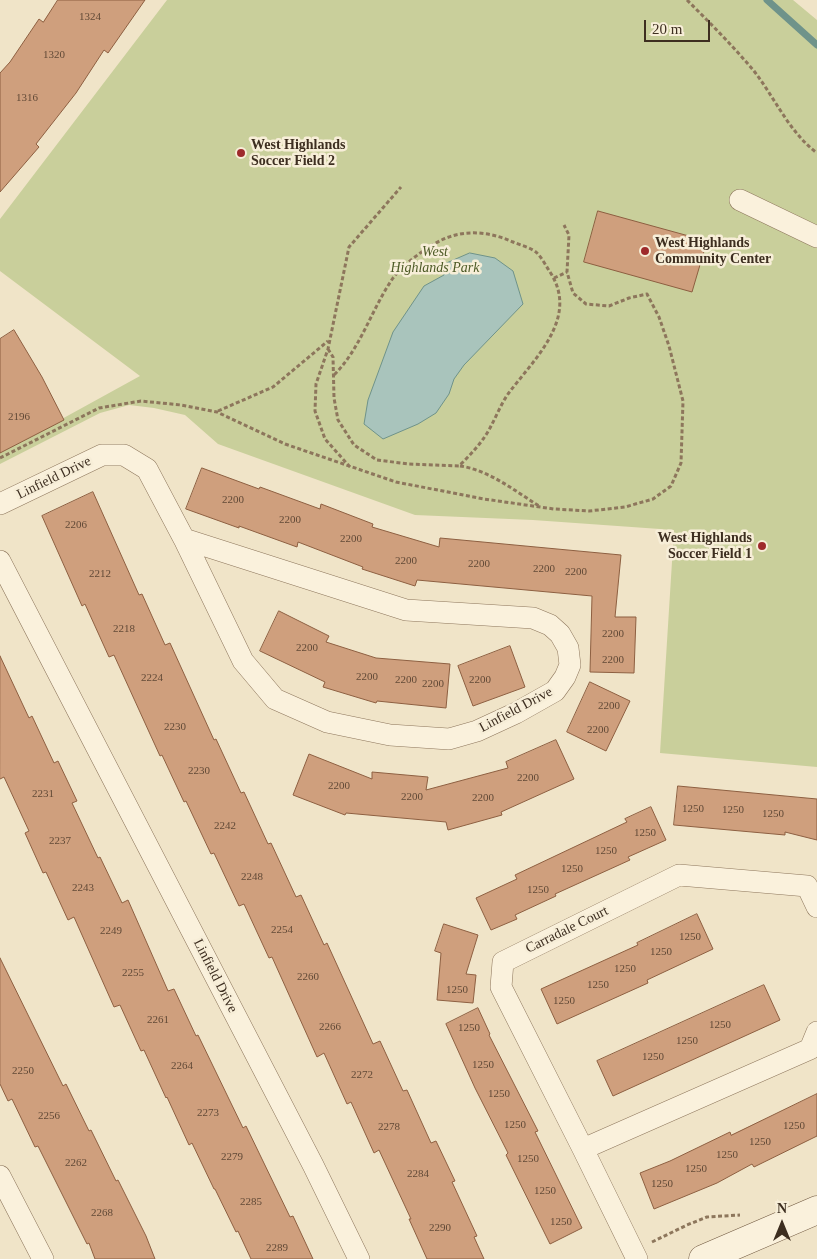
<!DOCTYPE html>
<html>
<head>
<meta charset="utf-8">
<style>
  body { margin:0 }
  #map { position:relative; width:817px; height:1259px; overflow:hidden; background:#f0e4c8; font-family:Georgia,serif }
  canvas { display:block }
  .north { position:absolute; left:757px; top:1199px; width:50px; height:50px; -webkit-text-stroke:4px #f7eed8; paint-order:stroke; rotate:0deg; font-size:14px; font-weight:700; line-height:20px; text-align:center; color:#3d2e20 }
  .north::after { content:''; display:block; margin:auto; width:18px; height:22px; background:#3d2e20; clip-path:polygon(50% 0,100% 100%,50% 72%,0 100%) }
  .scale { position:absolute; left:644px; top:20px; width:66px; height:22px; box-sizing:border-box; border:2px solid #3d2e20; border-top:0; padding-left:6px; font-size:15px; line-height:18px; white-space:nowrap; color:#3d2e20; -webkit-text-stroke:4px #f7eed8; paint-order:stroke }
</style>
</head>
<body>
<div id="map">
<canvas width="817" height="1259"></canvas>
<div class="north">N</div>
<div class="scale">20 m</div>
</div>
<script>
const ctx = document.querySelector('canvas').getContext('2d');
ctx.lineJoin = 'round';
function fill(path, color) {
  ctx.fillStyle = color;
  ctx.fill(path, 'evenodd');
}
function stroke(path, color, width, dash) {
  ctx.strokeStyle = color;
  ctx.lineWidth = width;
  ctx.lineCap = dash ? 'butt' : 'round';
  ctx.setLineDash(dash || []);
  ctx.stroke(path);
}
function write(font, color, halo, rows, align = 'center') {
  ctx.font = font + ' Georgia,serif';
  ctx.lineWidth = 5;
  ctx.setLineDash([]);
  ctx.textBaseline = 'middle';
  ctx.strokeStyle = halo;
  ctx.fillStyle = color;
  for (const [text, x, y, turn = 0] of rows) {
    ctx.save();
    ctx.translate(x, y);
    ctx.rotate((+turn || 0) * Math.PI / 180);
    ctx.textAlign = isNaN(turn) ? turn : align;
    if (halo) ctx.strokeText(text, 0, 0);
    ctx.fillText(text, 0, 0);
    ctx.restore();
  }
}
fill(new Path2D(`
  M 167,0 L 793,0 L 817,20 L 817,767 L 660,753 L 674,530 L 533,520 L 415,515 L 218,444 L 185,415 L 154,408 L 129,405 L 100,413 L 0,464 L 0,453 L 140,376 L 0,271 L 0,219 Z`), '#c9cf9b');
const water = new Path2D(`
  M 470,253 L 495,258 L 513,271 L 523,304 L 464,365 L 454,379 L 449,394 L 436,413 L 418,424 L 383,439 L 364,424 L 368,400 L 393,332 L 424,286 L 444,275 L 445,264 Z`);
fill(water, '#a9c4bc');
stroke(water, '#6f938a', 1);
stroke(new Path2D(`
  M 767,0 L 817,45`), '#6f938a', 7);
const building = new Path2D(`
  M 58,0 L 145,0 L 108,53 L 104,50 L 76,93 L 36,144 L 39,147 L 0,192 L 0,73 L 10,62 L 39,19 L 43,22 Z
  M 598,211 L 707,241 L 692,292 L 584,262 Z
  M 14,330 L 42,377 L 64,420 L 0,453 L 0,339 Z
  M 202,468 L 259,489 L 260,487 L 320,509 L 321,504 L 373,524 L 372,527 L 439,547 L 440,538 L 621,555 L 615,617 L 636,617 L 634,673 L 590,672 L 592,596 L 417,580 L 415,586 L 362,569 L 363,567 L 298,542 L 297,547 L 239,526 L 239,528 L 186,509 Z
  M 93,492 L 139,595 L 142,594 L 165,645 L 170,643 L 214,740 L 216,739 L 241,793 L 244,792 L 268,844 L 271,843 L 296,897 L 301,895 L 324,945 L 327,943 L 373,1044 L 380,1041 L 403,1091 L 407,1090 L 431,1143 L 436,1141 L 455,1181 L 452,1182 L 477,1236 L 474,1237 L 484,1259 L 427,1259 L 409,1219 L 411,1219 L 379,1150 L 374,1153 L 351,1102 L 347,1104 L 324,1053 L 317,1057 L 272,957 L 269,958 L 244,904 L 239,906 L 214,853 L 211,854 L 186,801 L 184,802 L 162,755 L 160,756 L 114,655 L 109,657 L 85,604 L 82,606 L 42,516 Z
  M 279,611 L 329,636 L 326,642 L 376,658 L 450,664 L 446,708 L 377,701 L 376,703 L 323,687 L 325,682 L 260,651 Z
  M 510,646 L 525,687 L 473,706 L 458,666 Z
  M 0,656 L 29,718 L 32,716 L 54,763 L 58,761 L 77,801 L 72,803 L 98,858 L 100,857 L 122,903 L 128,900 L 168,991 L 174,989 L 196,1036 L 198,1035 L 243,1128 L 246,1126 L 290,1217 L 293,1216 L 313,1259 L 251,1259 L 238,1231 L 236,1232 L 215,1189 L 214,1189 L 192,1143 L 189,1145 L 167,1097 L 166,1098 L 144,1050 L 141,1051 L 120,1005 L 114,1007 L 74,917 L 68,920 L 46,872 L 43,873 L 25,833 L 29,831 L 4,777 L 0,779 Z
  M 590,682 L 630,701 L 606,751 L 567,732 Z
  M 556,740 L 574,779 L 501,812 L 502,815 L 448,830 L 446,822 L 346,813 L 345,815 L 293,795 L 309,754 L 372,779 L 372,772 L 428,777 L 426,790 L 508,768 L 506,762 Z
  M 678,786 L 817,799 L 817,840 L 785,832 L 785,835 L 674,825 Z
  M 651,807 L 666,840 L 628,857 L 630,860 L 555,894 L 556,896 L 515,915 L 517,919 L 491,930 L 476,898 L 517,879 L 515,875 L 627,822 L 625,819 Z
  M 697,914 L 713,949 L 647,980 L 648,983 L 557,1024 L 541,989 L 638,945 L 637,943 Z
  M 444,924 L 478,935 L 466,974 L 476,975 L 473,1003 L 437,1000 L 441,953 L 435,951 Z
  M 0,958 L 63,1086 L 66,1084 L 89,1131 L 91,1130 L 116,1181 L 118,1180 L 146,1236 L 155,1259 L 95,1259 L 89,1243 L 87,1244 L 38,1146 L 35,1147 L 12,1099 L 8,1101 L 0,1084 Z
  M 764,985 L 780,1020 L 613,1096 L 597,1061 Z
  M 478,1008 L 490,1034 L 489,1035 L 538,1131 L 535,1132 L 582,1228 L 550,1244 L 506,1155 L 508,1153 L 475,1088 L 446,1024 Z
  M 817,1094 L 817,1136 L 754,1167 L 752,1164 L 717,1183 L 654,1209 L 640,1173 L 670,1161 L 730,1132 L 731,1135 Z`);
fill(building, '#cf9f7d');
stroke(building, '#8d5f41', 1);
const street = new Path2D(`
  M 740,200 L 817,237
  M 0,504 L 102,455 L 124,455 L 147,469 L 184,539 L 243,661 L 275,699 L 327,722 L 390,735 L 449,739 L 477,731 L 516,713 L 555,691 L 565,677 L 570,665 L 568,648 L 560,634 L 550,625 L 533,618 L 406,610 L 184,539
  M 0,561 L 313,1165 L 359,1259
  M 583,1149 L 810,1049 L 817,1032
  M 0,1176 L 43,1259
  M 637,1259 L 583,1149 L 501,987 L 503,962 L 679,875 L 807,886 L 817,907`);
const secondary = new Path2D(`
  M 703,1259 L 817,1210`);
stroke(street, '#8d765c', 22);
stroke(secondary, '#6f573f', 29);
stroke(new Path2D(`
  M 687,0 C 710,23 733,46 754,71 C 775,98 789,132 817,153
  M 554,278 L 567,272
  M 328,349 L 333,357 L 334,398 L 338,420 L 354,445 L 377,460 L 409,464 L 459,466 C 471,454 482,443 490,428 C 496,417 501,404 508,394 C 534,359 580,318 550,272 C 546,266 542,258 537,253 C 532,248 520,245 513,242 C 486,230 459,229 434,244 C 419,253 403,265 393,278 C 371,310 361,348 334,375
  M 218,411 L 273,387 L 328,341
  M 0,458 L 99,408 L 141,401 L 181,405 L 217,412 L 285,444 L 396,482 L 484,499 L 554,509 L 589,511 L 625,507 L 653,499 L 671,486 L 681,463 L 683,401 L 669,346 L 659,317 L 647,294 L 629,298 L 609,306 L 586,304 L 573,293 L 567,272 L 569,235 L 564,225
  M 460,466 C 489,470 515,491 539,506
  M 350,467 L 325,439 L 315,411 L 316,384 L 328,349 L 349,247 L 401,187
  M 652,1242 L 687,1225 L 707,1217 L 740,1215`), '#8d765c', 3, [4, 2.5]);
stroke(street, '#faf1dc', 21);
stroke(secondary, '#faf1dc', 28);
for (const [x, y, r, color] of [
  [241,153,5,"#9e2a2b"],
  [645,251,5,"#9e2a2b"],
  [762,546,5,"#9e2a2b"]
]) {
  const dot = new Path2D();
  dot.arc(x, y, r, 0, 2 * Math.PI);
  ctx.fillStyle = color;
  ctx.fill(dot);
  stroke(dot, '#f7eed8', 2);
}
write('11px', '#624a37', null, [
  ["1324",90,17],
  ["1320",54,55],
  ["1316",27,98],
  ["2196",19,417],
  ["2200",233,500],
  ["2200",290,520],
  ["2206",76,525],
  ["2200",351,539],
  ["2200",406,561],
  ["2200",479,564],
  ["2200",544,569],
  ["2200",576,572],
  ["2212",100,574],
  ["2218",124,629],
  ["2200",613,634],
  ["2200",307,648],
  ["2200",613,660],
  ["2200",367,677],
  ["2224",152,678],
  ["2200",406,680],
  ["2200",480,680],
  ["2200",433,684],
  ["2200",609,706],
  ["2230",175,727],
  ["2200",598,730],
  ["2230",199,771],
  ["2200",528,778],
  ["2200",339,786],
  ["2231",43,794],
  ["2200",412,797],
  ["2200",483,798],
  ["1250",693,809],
  ["1250",733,810],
  ["1250",773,814],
  ["2242",225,826],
  ["1250",645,833],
  ["2237",60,841],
  ["1250",606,851],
  ["1250",572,869],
  ["2248",252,877],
  ["2243",83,888],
  ["1250",538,890],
  ["2254",282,930],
  ["2249",111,931],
  ["1250",690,937],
  ["1250",661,952],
  ["1250",625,969],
  ["2255",133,973],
  ["2260",308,977],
  ["1250",598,985],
  ["1250",457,990],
  ["1250",564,1001],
  ["2261",158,1020],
  ["1250",720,1025],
  ["2266",330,1027],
  ["1250",469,1028],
  ["1250",687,1041],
  ["1250",653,1057],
  ["1250",483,1065],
  ["2264",182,1066],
  ["2250",23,1071],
  ["2272",362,1075],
  ["1250",499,1094],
  ["2273",208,1113],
  ["2256",49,1116],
  ["1250",515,1125],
  ["1250",794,1126],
  ["2278",389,1127],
  ["1250",760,1142],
  ["1250",727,1155],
  ["2279",232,1157],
  ["1250",528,1159],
  ["2262",76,1163],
  ["1250",696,1169],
  ["2284",418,1174],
  ["1250",662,1184],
  ["1250",545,1191],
  ["2285",251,1202],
  ["2268",102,1213],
  ["1250",561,1222],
  ["2290",440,1228],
  ["2289",277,1248]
]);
write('bold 14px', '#3d2e20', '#f7eed8', [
  ["West Highlands",251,145],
  ["Soccer Field 2",251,161],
  ["West Highlands",655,243],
  ["Community Center",655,259],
  ["West Highlands",752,538,"right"],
  ["Soccer Field 1",752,554,"right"]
], 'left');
write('italic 14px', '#4d5a26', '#f7eed8', [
  ["West",435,252],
  ["Highlands Park",435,268]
]);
write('14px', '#3d2e20', '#f7eed8', [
  ["Linfield Drive",54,478,-26],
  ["Linfield Drive",516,710,-28],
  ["Carradale Court",567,930,-26],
  ["Linfield Drive",215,976,63]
]);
</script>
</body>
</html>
